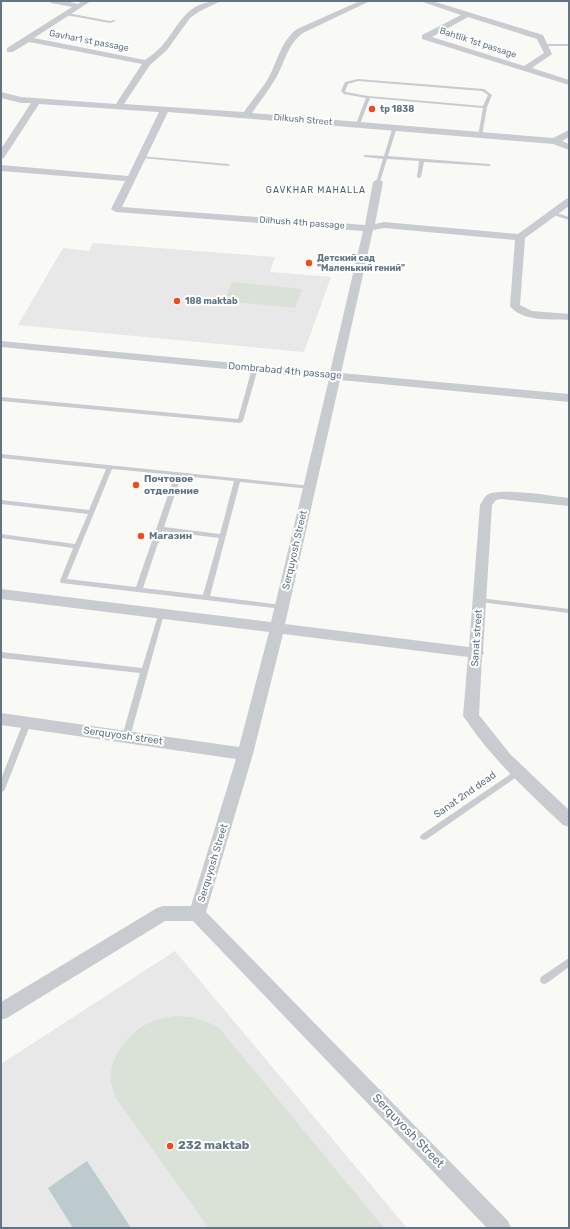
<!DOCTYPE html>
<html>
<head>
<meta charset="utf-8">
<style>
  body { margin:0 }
  #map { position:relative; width:570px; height:1229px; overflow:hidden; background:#f9f9f6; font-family:Rubik,sans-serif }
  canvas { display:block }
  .frame { position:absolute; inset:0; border:2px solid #617584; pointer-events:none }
</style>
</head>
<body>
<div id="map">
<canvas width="570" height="1229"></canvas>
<div class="frame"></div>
</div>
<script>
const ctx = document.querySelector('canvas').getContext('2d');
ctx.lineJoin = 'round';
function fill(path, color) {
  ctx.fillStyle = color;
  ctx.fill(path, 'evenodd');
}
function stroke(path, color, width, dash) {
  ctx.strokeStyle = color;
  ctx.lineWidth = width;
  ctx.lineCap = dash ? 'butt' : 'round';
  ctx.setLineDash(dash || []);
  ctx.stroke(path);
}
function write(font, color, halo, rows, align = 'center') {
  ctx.font = font + ' Rubik,sans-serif';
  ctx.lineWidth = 4;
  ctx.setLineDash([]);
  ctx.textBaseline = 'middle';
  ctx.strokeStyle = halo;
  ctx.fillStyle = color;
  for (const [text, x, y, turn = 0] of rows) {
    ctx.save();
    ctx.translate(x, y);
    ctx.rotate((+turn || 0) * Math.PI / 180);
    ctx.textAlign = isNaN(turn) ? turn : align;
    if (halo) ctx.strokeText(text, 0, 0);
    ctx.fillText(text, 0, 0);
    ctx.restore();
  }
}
fill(new Path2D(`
  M 93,243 L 275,257 L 270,272 L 331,277 L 304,352 L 18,325 L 63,248 L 89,251 Z
  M 175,951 L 407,1228 L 1,1228 L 1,1064 Z`), '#e7e8e7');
fill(new Path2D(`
  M 232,282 L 302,289 L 295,308 L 224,301 Z
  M 176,1016 C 194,1017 203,1019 219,1028 L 384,1228 L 209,1228 L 115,1097 C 114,1092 112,1087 111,1082 C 109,1059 125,1038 143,1026 C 153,1020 165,1018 176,1016 Z`), '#dae1d7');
fill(new Path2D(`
  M 87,1161 L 131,1228 L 73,1228 L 48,1188 Z`), '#bdcace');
fill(new Path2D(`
  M 67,13 L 110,21 L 114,20 L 116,21 L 110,23 L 66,15 L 66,13 Z
  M 544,44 L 569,44 L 569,46 L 543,46 L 542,45 Z
  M 358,79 L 484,89 L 492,95 L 487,107 L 482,136 L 480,137 L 478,136 L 483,108 L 370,98 L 360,124 L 356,125 L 356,124 L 366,98 L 344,94 L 341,91 L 345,82 ZM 358,81 L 482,91 L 488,95 L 483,106 L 368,96 L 346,92 L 345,91 L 348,84 Z
  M 393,126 L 397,127 L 388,156 L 489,164 L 491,165 L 489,166 L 424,162 L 421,177 L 419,178 L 417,177 L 419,161 L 387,159 L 380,182 L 376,183 L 376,182 L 383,159 L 365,157 L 363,156 L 365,155 L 384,156 Z
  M 140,156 L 228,164 L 230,165 L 228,166 L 142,158 L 140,158 Z
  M 550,212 L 554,212 L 569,217 L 569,220 L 550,214 Z
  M 255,366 L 258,368 L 243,421 L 240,423 L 1,401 L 1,397 L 238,419 L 252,368 Z
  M 1,454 L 312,486 L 313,487 L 312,488 L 310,489 L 240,482 L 210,596 L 282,605 L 285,607 L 282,609 L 61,583 L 60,581 L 73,548 L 1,538 L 1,534 L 75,544 L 88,514 L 1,504 L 1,500 L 89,510 L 106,469 L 1,458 ZM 112,469 L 175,475 L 136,587 L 67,579 ZM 181,476 L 234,481 L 220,534 L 164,527 ZM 162,531 L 219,538 L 203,595 L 143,588 Z
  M 478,598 L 480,598 L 569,609 L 569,613 L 480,602 L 478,602 L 477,600 Z
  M 159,612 L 163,612 L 164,614 L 130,737 L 129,739 L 123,739 L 122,737 L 140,673 L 1,658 L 1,652 L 142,668 Z
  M 27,720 L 30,721 L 31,723 L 5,789 L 4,791 L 1,792 L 1,779 L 23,723 L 24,721 Z
  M 518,769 L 521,770 L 522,772 L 521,774 L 427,839 L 424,840 L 421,839 L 420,837 L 421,835 Z
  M 569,958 L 569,967 L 547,983 L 544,984 L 541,983 L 540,980 L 541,977 Z`), '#c8ccd0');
fill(new Path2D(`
  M 50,1 L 65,1 L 78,4 L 82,1 L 91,1 L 34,38 L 145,60 C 151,56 157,51 162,46 C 181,23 186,1 221,1 L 200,11 L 190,18 L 167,50 L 150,65 L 124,104 L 244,112 C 252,100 262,89 269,77 C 278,60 281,41 297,29 L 360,1 L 370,1 L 303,33 C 288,44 285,61 277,76 C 270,89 260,101 252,113 L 553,138 L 569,130 L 569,137 L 562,141 L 569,144 L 569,150 L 553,144 L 168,112 L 122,207 L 365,225 L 373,182 L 378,179 L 383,182 L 375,224 L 384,222 L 518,234 L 566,199 L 569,198 L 569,206 L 525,238 L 520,305 L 532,311 L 569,314 L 569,320 C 551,319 522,322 510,306 L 515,240 L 384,228 L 373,230 L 341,373 L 569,394 L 569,402 L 340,380 L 285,624 L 469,647 L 480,505 C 482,502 484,497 487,495 C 497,487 554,496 569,498 L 569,506 L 501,499 L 496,500 L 492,505 L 483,651 L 484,653 L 482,656 L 479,715 L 510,754 L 569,810 L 569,827 L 563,825 C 528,792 493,760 466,720 L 463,716 L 468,657 L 283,634 L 253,754 L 206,912 L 508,1221 L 511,1228 L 487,1228 L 193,921 L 165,921 L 7,1018 L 1,1020 L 1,1002 L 157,908 L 163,906 L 191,906 L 236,759 L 1,725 L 1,713 L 239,747 L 269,632 L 1,599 L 1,589 L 271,622 L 329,379 L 1,347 L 1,341 L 330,372 L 363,231 L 116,212 L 111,209 L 125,181 L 1,171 L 1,165 L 128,176 L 159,112 L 39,104 L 4,158 L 1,159 L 1,149 L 31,103 L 21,103 L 1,98 L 1,92 L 21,97 L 116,104 L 142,64 L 29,42 L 13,52 L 7,52 L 7,48 L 72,7 L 51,3 Z
  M 420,1 L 432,1 L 543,35 L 552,54 L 532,68 L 569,80 L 569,85 L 422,39 L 422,35 L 461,15 ZM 468,17 L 537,39 L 544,53 L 524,66 L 432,37 Z`), '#c8ccd0');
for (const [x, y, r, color] of [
  [372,109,4,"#f24a1c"],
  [309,263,4,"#f24a1c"],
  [177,301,4,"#f24a1c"],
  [136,485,4,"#f24a1c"],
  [141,536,4,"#f24a1c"],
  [170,1146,4,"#f24a1c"]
]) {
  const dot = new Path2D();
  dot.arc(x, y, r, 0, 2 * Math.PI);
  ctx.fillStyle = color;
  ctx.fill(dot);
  stroke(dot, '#fff', 1.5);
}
write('9px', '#617584', '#fff', [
  ["Gavhar1 st passage",89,41,11],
  ["Bahtlik 1st passage",478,43,18],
  ["Dilkush Street",303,120,5],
  ["Dilhush 4th passage",302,223,4]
]);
write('bold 9px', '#617584', '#fff', [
  ["tp 1838",380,109],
  ["Детский сад",317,258],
  ["\"Маленький гений\"",317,268],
  ["188 maktab",185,301]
], 'left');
ctx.letterSpacing = '1px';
write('9px', '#54636e', '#fff', [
  ["GAVKHAR MAHALLA",316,190]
]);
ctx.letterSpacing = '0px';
write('10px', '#617584', '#fff', [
  ["Dombrabad 4th passage",285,371,5],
  ["Serquyosh Street",295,550,-77],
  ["Sanat street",477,638,-86],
  ["Serquyosh street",123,736,8],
  ["Sanat 2nd dead",465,795,-35],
  ["Serquyosh Street",213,863,-73]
]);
write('bold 10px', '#617584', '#fff', [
  ["Почтовое",144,479],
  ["отделение",144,491],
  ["Магазин",149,536]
], 'left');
write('12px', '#617584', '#fff', [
  ["Serquyosh Street",408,1131,46]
]);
write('bold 12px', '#617584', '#fff', [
  ["232 maktab",178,1146]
], 'left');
</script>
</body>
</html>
